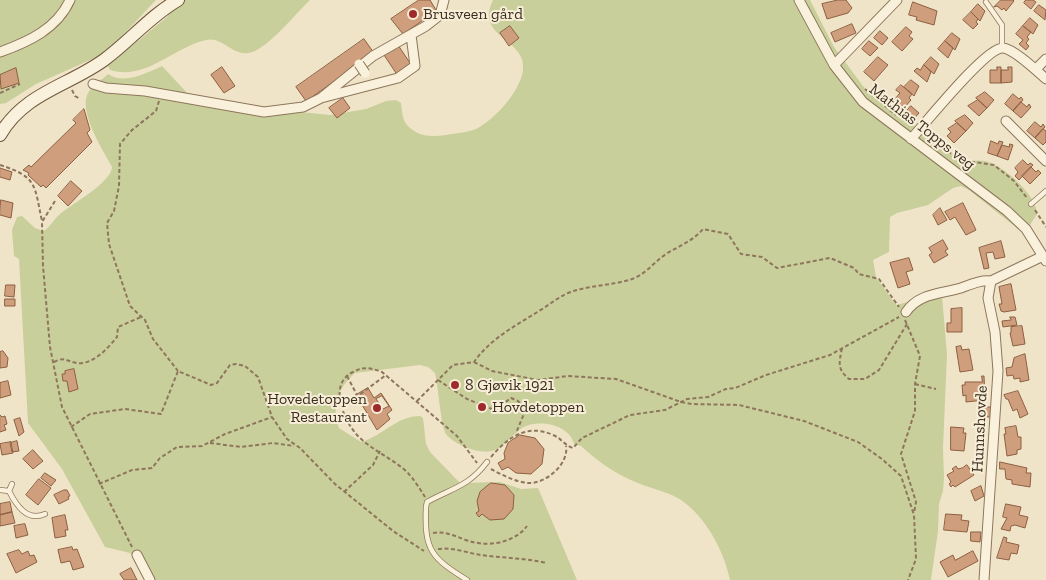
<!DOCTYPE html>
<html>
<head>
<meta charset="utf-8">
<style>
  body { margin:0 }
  canvas { display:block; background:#f0e4c8 }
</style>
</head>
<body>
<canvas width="1046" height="580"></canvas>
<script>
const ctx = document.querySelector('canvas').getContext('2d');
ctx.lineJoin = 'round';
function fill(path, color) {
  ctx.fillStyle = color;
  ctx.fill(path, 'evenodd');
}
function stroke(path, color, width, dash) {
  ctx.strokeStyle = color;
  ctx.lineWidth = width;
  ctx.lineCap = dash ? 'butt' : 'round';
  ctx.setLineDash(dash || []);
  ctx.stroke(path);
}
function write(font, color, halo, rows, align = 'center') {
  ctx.font = font + ' "Zilla Slab",serif';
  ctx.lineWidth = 4;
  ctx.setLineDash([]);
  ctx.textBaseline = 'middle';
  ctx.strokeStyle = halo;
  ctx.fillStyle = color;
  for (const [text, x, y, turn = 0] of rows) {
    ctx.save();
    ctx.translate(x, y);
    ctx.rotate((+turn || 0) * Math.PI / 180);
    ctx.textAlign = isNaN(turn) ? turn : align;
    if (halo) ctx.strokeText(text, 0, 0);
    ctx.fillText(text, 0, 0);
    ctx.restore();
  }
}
fill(new Path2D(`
  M 0,0 L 156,0 L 106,53 L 36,84 L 6,103 L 0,104 Z
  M 164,0 L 310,0 C 296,13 267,50 249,53 C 233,56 222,36 206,40 C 172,48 146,81 110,70 L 108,66 L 168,16 Z
  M 493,0 L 810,0 L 834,47 L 866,90 L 958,158 C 968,163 975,159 985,161 C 1003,165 1037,195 1037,214 L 1030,225 L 1018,229 L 969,190 L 961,186 L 953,188 L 928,205 L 897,213 L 890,217 L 889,252 L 873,260 L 876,277 L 896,305 L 938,294 L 942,296 L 947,354 L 943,448 L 944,478 L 943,491 L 939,504 L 938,531 L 931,580 L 730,580 C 724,551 706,517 681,500 C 669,492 652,489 638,483 C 617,475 597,461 581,446 L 574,444 C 570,425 538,418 522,428 C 513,434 505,446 495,450 C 482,456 454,445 446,434 C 441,428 438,384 435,373 L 428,367 L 420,365 L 355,373 C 338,389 331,404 339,428 L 361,442 C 383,436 396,416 420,416 L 423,418 L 426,444 L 430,452 L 460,483 L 500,482 L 521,489 L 538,488 L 577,580 L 154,580 L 130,553 L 105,547 L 62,469 L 28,423 L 19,259 L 14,256 L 12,230 L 17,217 L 22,216 L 35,228 L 44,231 C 51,226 54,219 60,214 C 73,203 111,183 112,167 C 103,150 78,112 88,93 C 92,85 102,80 108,74 C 124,85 147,73 162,66 L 190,96 L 212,103 L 330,115 L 366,109 L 386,101 L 396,100 L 401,103 C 402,110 402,119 407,125 C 418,137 431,137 446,135 C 456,133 466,133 476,129 C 495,119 520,92 523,70 C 527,38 474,38 493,0 Z`), '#c9cf9b');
const building = new Path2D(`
  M 419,0 L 430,0 L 436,10 L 431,13 L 429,10 L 432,14 L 403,34 L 391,19 Z
  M 838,0 L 846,0 L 852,8 L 848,13 L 827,19 L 822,4 Z
  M 1001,0 L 1013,0 L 1014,1 L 1006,11 L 1004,8 L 1002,10 L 997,6 L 994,7 Z
  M 1026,0 L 1033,0 L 1036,2 L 1031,9 L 1024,3 Z
  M 913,2 L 937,11 L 934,25 L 916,20 L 917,17 L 909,15 Z
  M 978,4 L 985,11 L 980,21 L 971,12 Z
  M 1039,5 L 1046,10 L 1045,20 L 1034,11 Z
  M 971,12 L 978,19 L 976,22 L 978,24 L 973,29 L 963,20 Z
  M 1030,18 L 1038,25 L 1033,34 L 1023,26 Z
  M 852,24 L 856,33 L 835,42 L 831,33 Z
  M 510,26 L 519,38 L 509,46 L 500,33 Z
  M 1023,26 L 1031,32 L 1027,37 L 1029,39 L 1026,43 L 1029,46 L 1026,50 L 1019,44 L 1023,40 L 1016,34 Z
  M 906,27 L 912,32 L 909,36 L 913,39 L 902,51 L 892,42 Z
  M 880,31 L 888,38 L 882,45 L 874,38 Z
  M 952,33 L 960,39 L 955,50 L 945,41 Z
  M 364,39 L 374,53 L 312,97 L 313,99 L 306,101 L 296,87 Z
  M 869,41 L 878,48 L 870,56 L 862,49 Z
  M 945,41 L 953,48 L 948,58 L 938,49 Z
  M 398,45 L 412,66 L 398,76 L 384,55 Z
  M 878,57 L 888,65 L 874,81 L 864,72 Z
  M 931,57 L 939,64 L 934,74 L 924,65 Z
  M 924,65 L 931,72 L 927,82 L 914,71 L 917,68 L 920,70 Z
  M 222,67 L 235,86 L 224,93 L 211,75 Z
  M 997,67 L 1001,67 L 1001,83 L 990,83 L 990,70 L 997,70 Z
  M 1008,67 L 1012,67 L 1012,82 L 1001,83 L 1001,70 L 1008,70 Z
  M 16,68 L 19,83 L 1,89 L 0,75 Z
  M 911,80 L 919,86 L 914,96 L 904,87 Z
  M 901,85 L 912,94 L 909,98 L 911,100 L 904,108 L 894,100 L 900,93 L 896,90 Z
  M 985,92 L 994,100 L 987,108 L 976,98 Z
  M 1013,94 L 1019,99 L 1021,97 L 1023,100 L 1013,111 L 1005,104 Z
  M 343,98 L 350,108 L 337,118 L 329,108 Z
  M 978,100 L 987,108 L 979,116 L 968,106 Z
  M 1021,102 L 1027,107 L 1029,104 L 1031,107 L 1021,118 L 1013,111 Z
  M 911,106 L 919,113 L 912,121 L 904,114 Z
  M 84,109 L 90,130 L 87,133 L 92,142 L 46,188 L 43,185 L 41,187 L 28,175 L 29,173 L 23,170 L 29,165 L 31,167 L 76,123 L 73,120 Z
  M 965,115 L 973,123 L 966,131 L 955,121 Z
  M 1035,122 L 1041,127 L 1043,124 L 1045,127 L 1035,138 L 1027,131 Z
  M 957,123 L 966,131 L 954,143 L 947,136 L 951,132 L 948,129 Z
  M 1043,129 L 1046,131 L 1046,142 L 1043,145 L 1035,138 Z
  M 991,141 L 998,144 L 999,141 L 1003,142 L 997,156 L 988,153 Z
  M 1010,144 L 1013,145 L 1008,160 L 997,156 L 1002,145 L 1009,147 Z
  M 1023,160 L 1028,165 L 1030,163 L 1033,165 L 1019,180 L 1015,176 L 1018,172 L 1015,168 Z
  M 1031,167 L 1036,172 L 1038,170 L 1041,173 L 1030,184 L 1022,176 Z
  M 0,168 L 12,172 L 10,180 L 0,177 Z
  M 71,181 L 82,191 L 68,206 L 58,196 Z
  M 1,200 L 13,203 L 11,218 L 0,215 Z
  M 963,203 L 976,230 L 966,235 L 955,217 L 950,220 L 945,212 Z
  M 940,208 L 947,220 L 938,225 L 933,215 Z
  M 943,240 L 948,249 L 945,251 L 948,255 L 934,263 L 929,255 L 932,253 L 929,248 Z
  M 1001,241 L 1005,257 L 995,259 L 993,252 L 986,253 L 989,268 L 984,269 L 979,248 Z
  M 909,258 L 913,270 L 906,272 L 910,284 L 898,288 L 890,263 Z
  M 1011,284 L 1016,310 L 1004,312 L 1001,311 L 999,304 L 1002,304 L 999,287 Z
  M 6,285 L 15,285 L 14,297 L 5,296 Z
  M 5,299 L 15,299 L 15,306 L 5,306 Z
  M 962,308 L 962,332 L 947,332 L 947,323 L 951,323 L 951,309 Z
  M 1010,317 L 1015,317 L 1017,325 L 1003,327 L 1002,321 L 1011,320 Z
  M 1022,326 L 1025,344 L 1013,346 L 1010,333 L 1011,333 L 1011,327 Z
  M 961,346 L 962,350 L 969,349 L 973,370 L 960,372 L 956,347 Z
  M 3,351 L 8,358 L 7,367 L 0,368 L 0,352 Z
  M 1025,354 L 1029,380 L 1020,382 L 1020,378 L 1014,379 L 1013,375 L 1007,376 L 1006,368 L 1012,367 L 1014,358 Z
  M 74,369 L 78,389 L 69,392 L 67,381 L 63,381 L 62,374 L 65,374 L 65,371 Z
  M 982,376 L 984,376 L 985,400 L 966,402 L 966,395 L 963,396 L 962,385 L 965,385 L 965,382 L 982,382 Z
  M 8,381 L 11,395 L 0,398 L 0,383 Z
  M 368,388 L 374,398 L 381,393 L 392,410 L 387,414 L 390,419 L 377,430 L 361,403 L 358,405 L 353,397 Z
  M 1018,391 L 1028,414 L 1020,418 L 1017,409 L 1013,411 L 1008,399 L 1006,399 L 1004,395 Z
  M 382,396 L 389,406 L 383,409 L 376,399 Z
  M 982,407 L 992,407 L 992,417 L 982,417 Z
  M 0,415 L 2,417 L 5,416 L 7,424 L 4,425 L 6,430 L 0,432 Z
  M 20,418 L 24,432 L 19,436 L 14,420 Z
  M 1016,426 L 1018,437 L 1021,437 L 1021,449 L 1017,450 L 1017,454 L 1007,456 L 1004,434 L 1006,434 L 1005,428 Z
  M 951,427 L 964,428 L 963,433 L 966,433 L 964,451 L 951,450 Z
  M 520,435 L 535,438 L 544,449 L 542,464 L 531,474 L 516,473 L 508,467 L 502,470 L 498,463 L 505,459 L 504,453 L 508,443 Z
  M 17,441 L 19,451 L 12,452 L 10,443 Z
  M 11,442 L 13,453 L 2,455 L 0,444 Z
  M 33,450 L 43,461 L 33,469 L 23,459 Z
  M 1000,462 L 1027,468 L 1026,473 L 1031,473 L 1030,487 L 1012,484 L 1012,480 L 1006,479 L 1005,469 L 1000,469 Z
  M 967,465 L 974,475 L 955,487 L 953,485 L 951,487 L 949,484 L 951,482 L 947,475 L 954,471 L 952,469 L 956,466 L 958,469 L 962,468 Z
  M 45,473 L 56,480 L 51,486 L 41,478 Z
  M 39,479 L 51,488 L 38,505 L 26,495 Z
  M 491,483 L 505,485 L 514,495 L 513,509 L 504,519 L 490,520 L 482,514 L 479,517 L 476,513 L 479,511 L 477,501 L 480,492 Z
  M 981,486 L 984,496 L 975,501 L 971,491 Z
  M 64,490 L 67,490 L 70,496 L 68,497 L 69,499 L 59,504 L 54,495 Z
  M 10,502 L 12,512 L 0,515 L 0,504 Z
  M 1006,504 L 1021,507 L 1019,515 L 1028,517 L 1025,528 L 1015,525 L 1011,526 L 1010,531 L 1001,529 L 1007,518 L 1003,517 Z
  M 12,512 L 15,523 L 0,526 L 0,515 Z
  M 946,514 L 962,515 L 961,520 L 969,521 L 967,532 L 944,530 Z
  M 65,515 L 68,530 L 65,530 L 66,536 L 55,538 L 52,518 Z
  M 25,524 L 28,535 L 16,538 L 14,526 Z
  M 971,532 L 981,532 L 980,542 L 971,541 Z
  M 1004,537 L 1007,538 L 1006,542 L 1019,545 L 1017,554 L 1011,553 L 1009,560 L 997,558 Z
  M 72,547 L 73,550 L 77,549 L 84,567 L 73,570 L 70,561 L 61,563 L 58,550 Z
  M 19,550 L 22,554 L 28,551 L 30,556 L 34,555 L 37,562 L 16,573 L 7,554 Z
  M 973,551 L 978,561 L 948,577 L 940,562 L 953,555 L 955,560 Z
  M 131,568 L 137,580 L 124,580 L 120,574 Z`);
fill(building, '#cf9f7d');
stroke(building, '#8d5f41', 1);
const service = new Path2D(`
  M 986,2 L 1002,25 L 1002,48
  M 1031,204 L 1046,191
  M 0,490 L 9,491 L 12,484
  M 9,491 C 16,505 27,522 45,514
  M 467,580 C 432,558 424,551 426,507 L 427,502 C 452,488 468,487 487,462`);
const minor = new Path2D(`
  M 799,0 L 834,65 L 863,102 L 1007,211 L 1026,229 L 1046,261
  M 0,52 C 28,42 57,29 70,0
  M 834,65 L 897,0
  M 1036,69 L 1046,59
  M 93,84 L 106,88 L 145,91 L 264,112 L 303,107 L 321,98 L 373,56 L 426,26 L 440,15 L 444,0
  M 321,98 L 398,78 L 415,66 L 411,35
  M 1006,121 L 1046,161
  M 911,139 C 925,124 986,47 1003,48 C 1014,49 1037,71 1046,79
  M 906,312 C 919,293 941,294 961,288 C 972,284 980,280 991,281
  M 137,555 L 150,580
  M 984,580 L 998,371 L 995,332 L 988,298 L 991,281 L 1043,256`);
const secondary = new Path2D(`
  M 0,135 C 24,93 68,86 104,60 C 130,41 150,16 178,0`);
stroke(service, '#8d765c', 6);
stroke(minor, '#8d765c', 11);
stroke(secondary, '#6f573f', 14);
stroke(new Path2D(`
  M 865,89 L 896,115
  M 72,90 L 75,96 L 80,99
  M 0,93 L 20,84
  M 159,101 L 156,111 L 132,130 L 120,144 L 119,186 L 114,211 L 107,223 L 109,244 L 130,306 L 145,320 L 153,339 L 178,371
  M 926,137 L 961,160 L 994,165 L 1014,181 L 1027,198
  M 0,165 C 38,177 34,185 42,221
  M 55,201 L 42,222 L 43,266 L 50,347 L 62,407 L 132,547
  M 1035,210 L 1046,227
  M 905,320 L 920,356 L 915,384 L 915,411 L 901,454 L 916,502 L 914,513
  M 842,348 C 839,363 837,369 849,379 L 865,379 L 879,370 L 907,324
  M 54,362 C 65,356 68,362 77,363 C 93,365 108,348 117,337 L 118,327 L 141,317
  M 474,362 L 492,371 L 538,380 L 568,376 L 616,379 L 681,402 L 692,404 L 739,405 L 804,421 L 858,442 L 882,459 L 901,476 L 914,515 L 916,559 L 908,580
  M 347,376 L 357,395
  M 438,380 L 467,399 L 492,409 L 495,410 L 511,398 L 518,401 L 526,409 L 516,433
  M 915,384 L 936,389
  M 355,398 L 386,375
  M 417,401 L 453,365 L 474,362 C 490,339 515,326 539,311 C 549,305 557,298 568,293 C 588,285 611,286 632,279 C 646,274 654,262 666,254 C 679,246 693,241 703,229 L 728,234 L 741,254 L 762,257 L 777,268 L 830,258 L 854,268 L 859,274 L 879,279 L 899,307
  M 71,427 L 90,414 L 125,409 L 161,414 L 178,371 L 211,385 L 217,383 L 230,365 L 236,364 L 245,366 L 258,377 L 272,417 L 287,439 L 300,448 L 335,484 L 393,531 L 424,551
  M 210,443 L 241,447 L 273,443 L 294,446
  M 491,457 C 507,438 527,423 553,435 C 561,438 564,445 573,448 L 582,438 L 630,415 L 665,410 L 687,399 L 708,397 L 726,389 L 735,388 L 766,375 L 830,355 L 899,317
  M 491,469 C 502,475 516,482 528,483 C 546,484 569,464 566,446
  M 99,484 L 132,470 L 152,468 L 160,458 L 177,447 L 202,446 L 225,434 L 272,417
  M 344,492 L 373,465 L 380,451
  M 425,497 C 420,489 414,479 407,472 C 392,458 371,450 357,435 C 343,419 328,384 353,372 C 364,366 371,368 382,372 L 457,436 L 477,463
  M 433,533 C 449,530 462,541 478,543 C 495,546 517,540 527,526
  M 438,549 C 453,547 467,553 481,555 C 503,558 524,558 547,563`), '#8d765c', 2, [4, 2.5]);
stroke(service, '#faf1dc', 4.5);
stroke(minor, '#faf1dc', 9);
stroke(secondary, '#faf1dc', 12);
const minorBridge = new Path2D(`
  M 359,64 L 365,73`);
stroke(minorBridge, '#8d765c', 11, []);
stroke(minorBridge, '#faf1dc', 9);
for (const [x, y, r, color] of [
  [413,14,5,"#9e2a2b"],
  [455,385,5,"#9e2a2b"],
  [482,407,5,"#9e2a2b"],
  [377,408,5,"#9e2a2b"]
]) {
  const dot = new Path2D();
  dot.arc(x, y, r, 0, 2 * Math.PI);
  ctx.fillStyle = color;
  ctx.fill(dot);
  stroke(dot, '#f7eed8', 2);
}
write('16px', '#3d2e20', '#f7eed8', [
  ["Brusveen gård",423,14],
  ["8 Gjøvik 1921",465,385],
  ["Hovedetoppen",367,399,"right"],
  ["Restaurant",367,417,"right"],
  ["Hovdetoppen",492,407]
], 'left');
write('16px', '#3d2e20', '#f7eed8', [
  ["Mathias Topps veg",922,127,38],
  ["Hunnshovde",980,429,-87]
]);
</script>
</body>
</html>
